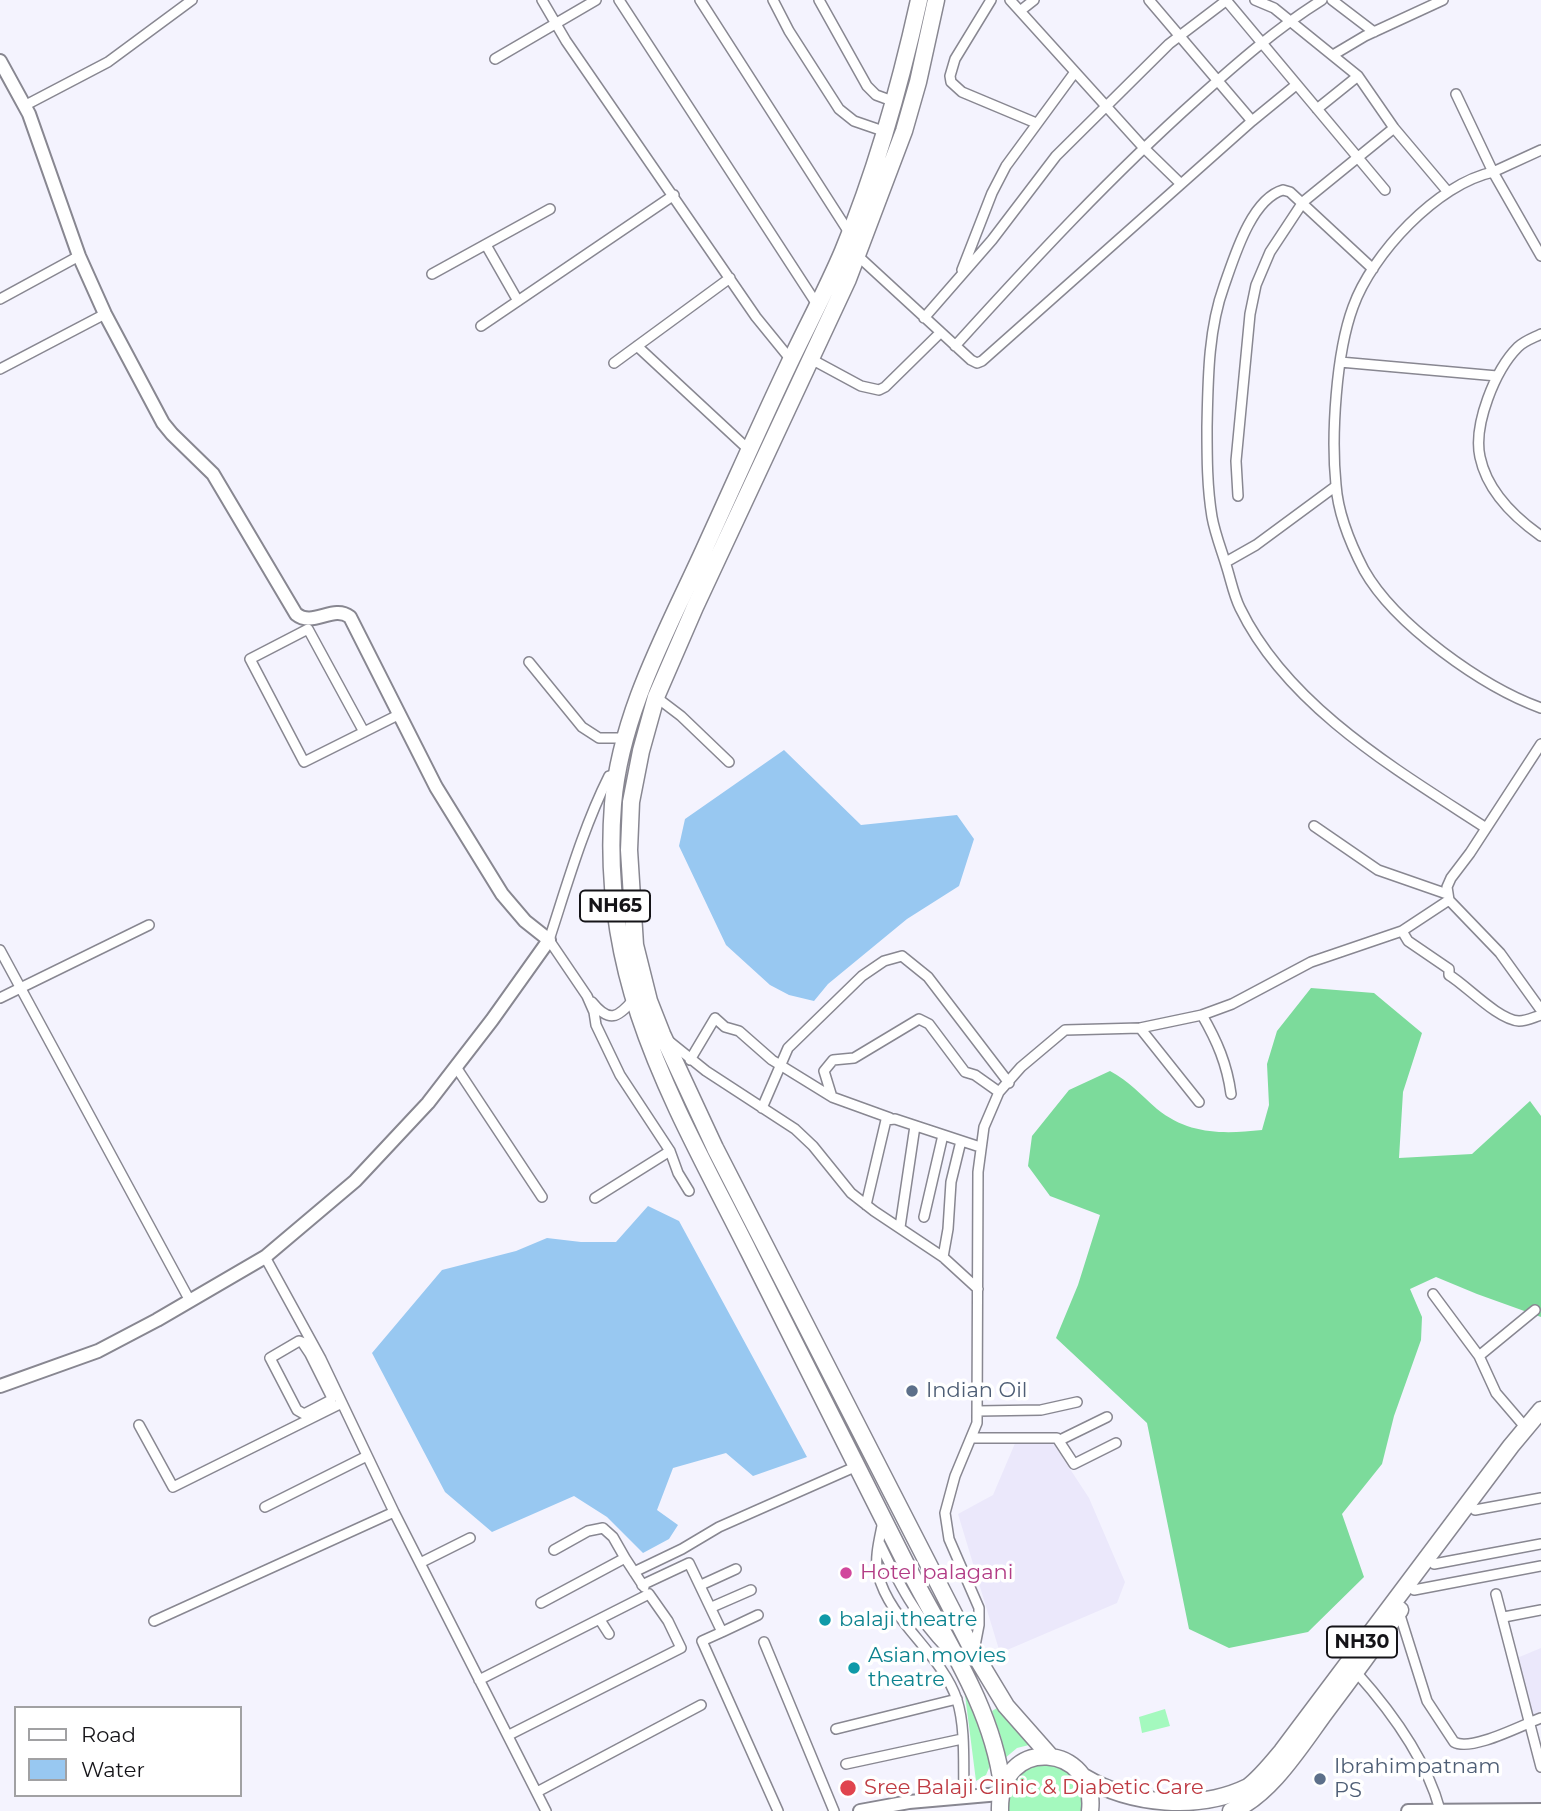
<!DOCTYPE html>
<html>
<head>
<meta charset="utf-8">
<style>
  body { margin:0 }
  #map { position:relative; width:1541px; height:1811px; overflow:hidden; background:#f4f3fe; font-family:Montserrat,sans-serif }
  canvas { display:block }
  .legend { position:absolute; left:14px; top:1706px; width:228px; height:91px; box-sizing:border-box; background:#fff; border:2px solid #a1a1a3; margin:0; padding:9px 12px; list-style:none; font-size:21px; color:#151418 }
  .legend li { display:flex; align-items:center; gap:14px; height:35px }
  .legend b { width:35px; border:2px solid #a1a1a3 }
</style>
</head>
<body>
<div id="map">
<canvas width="1541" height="1811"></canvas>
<ul class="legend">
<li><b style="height:9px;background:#fff"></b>Road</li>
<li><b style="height:19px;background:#98c8f1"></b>Water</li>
</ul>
</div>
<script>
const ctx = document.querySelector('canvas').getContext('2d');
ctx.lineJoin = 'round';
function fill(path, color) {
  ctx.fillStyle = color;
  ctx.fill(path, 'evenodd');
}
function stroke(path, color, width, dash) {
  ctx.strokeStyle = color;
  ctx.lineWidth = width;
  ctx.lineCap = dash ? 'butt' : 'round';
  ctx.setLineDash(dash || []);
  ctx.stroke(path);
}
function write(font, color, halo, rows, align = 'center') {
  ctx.font = font + ' Montserrat,sans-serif';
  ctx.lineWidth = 7;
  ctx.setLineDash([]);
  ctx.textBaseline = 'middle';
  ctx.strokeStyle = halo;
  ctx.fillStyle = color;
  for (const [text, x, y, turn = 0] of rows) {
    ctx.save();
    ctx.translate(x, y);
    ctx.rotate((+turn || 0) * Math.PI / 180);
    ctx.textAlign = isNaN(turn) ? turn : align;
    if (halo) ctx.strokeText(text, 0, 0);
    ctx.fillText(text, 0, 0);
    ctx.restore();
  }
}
fill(new Path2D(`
  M 1051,1440 L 1089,1498 L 1125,1582 L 1117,1603 L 1000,1653 L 958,1514 L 993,1495 L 1016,1441 Z
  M 1541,1648 L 1541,1711 L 1533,1715 L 1517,1658 Z`), '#ebe8fb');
fill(new Path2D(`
  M 964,1687 L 972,1699 L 992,1761 L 986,1775 L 976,1781 Z
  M 997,1708 L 1033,1744 L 1017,1748 L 1004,1759 L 1002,1740 L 992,1711 Z
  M 1165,1709 L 1170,1726 L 1142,1733 L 1139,1717 Z
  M 1041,1761 C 1076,1769 1082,1775 1085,1811 L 1006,1811 C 1009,1778 1011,1775 1041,1761 Z`), '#a4f9be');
fill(new Path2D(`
  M 1311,988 L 1374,993 L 1422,1033 L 1403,1092 L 1399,1158 L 1472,1154 L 1530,1101 L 1541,1116 L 1541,1317 L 1477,1294 L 1436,1277 L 1410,1289 L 1422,1317 L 1421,1340 L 1394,1416 L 1382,1464 L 1342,1514 L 1364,1577 L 1308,1632 L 1229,1648 L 1189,1629 L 1147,1423 L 1056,1338 L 1078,1285 L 1100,1215 L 1050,1196 L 1028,1166 L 1032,1136 L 1069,1090 L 1110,1071 C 1129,1081 1141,1095 1157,1109 C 1189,1135 1224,1134 1262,1130 L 1269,1105 L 1267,1064 L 1277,1031 Z`), '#7cdb9b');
fill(new Path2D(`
  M 784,750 L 861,825 L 957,815 L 974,839 L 959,886 L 907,919 L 828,984 L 814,1001 L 789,995 L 770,985 L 726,945 L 679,846 L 685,819 Z
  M 648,1206 L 679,1221 L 807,1457 L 753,1476 L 726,1453 L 673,1468 L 657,1510 L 678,1525 L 669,1539 L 643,1553 L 607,1517 L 574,1496 L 492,1532 L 445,1492 L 372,1353 L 442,1270 L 516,1251 L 547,1238 L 581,1242 L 616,1242 Z`), '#98c8f1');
const street = new Path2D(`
  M 542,0 L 566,41 L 756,317 L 791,360
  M 619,0 L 818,306
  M 700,0 L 850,234
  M 773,0 L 789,31 L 839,109 L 854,121 L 886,132
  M 819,0 L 867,86 L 876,95 L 895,102
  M 991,0 L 955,59 L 950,76 L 951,82 L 962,92 L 1036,123
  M 1010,0 L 1143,147 L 1181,184
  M 1149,0 L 1252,121
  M 1226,0 L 1385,190
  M 1255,0 L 1274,8 L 1358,76 L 1394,128 L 1448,192
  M 1332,0 L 1374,32
  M 1020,11 L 1034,0
  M 1333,55 L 1365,36 L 1443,0
  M 495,59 L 596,0
  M 1456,94 L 1493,172 C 1437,184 1372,254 1353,307 C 1336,353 1331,436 1336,485 C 1338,514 1351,545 1364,570 C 1395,625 1483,687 1541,708
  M 24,106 L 108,62 L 192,0
  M 1317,109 L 1358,76
  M 1541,150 L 1493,172 L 1541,256
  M 486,245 L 518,301
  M 858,256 L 971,360 L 977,363 L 982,361 L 1252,121 L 1296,85
  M 1373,269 L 1290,192 L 1283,190 C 1251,199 1234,258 1224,286 C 1208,330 1208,381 1207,427 C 1207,457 1207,487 1212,517 C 1215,534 1222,551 1227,568 C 1231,581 1234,596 1240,608 C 1288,707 1397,770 1486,828
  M 962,270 L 992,193 L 1006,166 L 1075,72
  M 432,274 L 550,209
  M 0,299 L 79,256
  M 924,318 L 992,240 L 1056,156 L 1169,44 L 1227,0
  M 481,326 L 674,195
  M 1541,334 C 1533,338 1524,341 1518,347 C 1495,370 1473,425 1480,457 C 1487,490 1514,517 1541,536
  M 637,346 L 749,450
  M 955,346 C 1033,260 1111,176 1197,99 C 1236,64 1277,28 1322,0
  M 811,359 L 861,386 L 879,390 L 885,387 L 940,333
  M 1340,362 L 1497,376
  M 614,363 L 730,278
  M 0,369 L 105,314
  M 1238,496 L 1236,461 L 1250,314 L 1256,285 L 1270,252 L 1303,202 L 1394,128
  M 1226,562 L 1256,545 L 1336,486
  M 529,662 L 582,727 L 599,738 L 625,738
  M 656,697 L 681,716 L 729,762
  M 364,732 L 308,629 L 250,659 L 304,762 L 400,714
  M 1541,744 L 1470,853 L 1451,878 L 1447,887 L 1449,900 L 1500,953 L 1541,1010
  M 617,774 L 609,776 C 583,828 567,885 549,940 L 587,996 L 594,1012 L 596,1025 L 620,1075 L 670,1151 L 678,1173 L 689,1191
  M 1314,826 L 1378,870 L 1447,894
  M 1402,931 L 1408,941 L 1449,969 L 1449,975 C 1466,985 1498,1020 1519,1021 C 1527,1021 1534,1017 1541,1015
  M 0,950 L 189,1299
  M 0,998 L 149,925
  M 592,1002 C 609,1023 618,1018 633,1000
  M 1202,1015 C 1217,1041 1227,1064 1231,1094
  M 1140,1028 L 1199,1102
  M 670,1042 L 706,1071 L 795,1129 L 813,1146 L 851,1193 L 874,1211 L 943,1257 L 978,1289
  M 690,1060 L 715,1018 L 725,1027 L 739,1031 L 772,1060 L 832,1097 L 890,1118
  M 456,1067 L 542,1197
  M 832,1097 L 824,1071 L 833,1060 L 854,1058 L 919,1019 L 929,1024 L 965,1072 L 975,1075 L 999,1092
  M 762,1108 L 788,1048 L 862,976 L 884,961 L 902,956 L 928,977 L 1009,1083
  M 595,1198 L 670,1151
  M 866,1205 L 886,1120 L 895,1119 L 980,1147
  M 924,1217 L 943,1135
  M 900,1227 L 915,1126
  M 265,1257 L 321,1359 L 394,1512 L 546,1811
  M 943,1257 L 948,1229 L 951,1182 L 961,1141
  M 1433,1294 L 1479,1356 L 1496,1393 L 1526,1428
  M 310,1354 L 332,1398 L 329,1401 L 304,1414 L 297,1410 L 270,1358 L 299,1341 L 302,1342 L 310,1354 L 316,1351
  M 1479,1356 L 1535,1310
  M 978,1411 L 1041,1410 L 1077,1402
  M 139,1425 L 173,1487 L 342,1403
  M 971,1438 L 1057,1438 L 1074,1464 L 1116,1443
  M 1060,1440 L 1107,1417
  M 265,1507 L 367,1456
  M 1475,1510 L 1541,1498
  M 883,1521 C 880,1537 874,1558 878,1574 C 890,1622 942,1654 957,1700 C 966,1728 963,1767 964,1796
  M 880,1544 C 898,1582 917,1619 947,1649
  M 554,1550 L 588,1531 L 603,1528 L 613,1537 L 625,1558
  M 422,1562 L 470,1538
  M 1434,1564 L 1541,1544
  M 634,1572 L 682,1549 L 719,1527 L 857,1466
  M 642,1585 L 689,1563 L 722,1632 L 702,1641 L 778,1811
  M 701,1585 L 736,1569
  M 1414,1590 L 1541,1566
  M 1496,1594 L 1541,1767
  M 541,1603 L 625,1558 L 644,1587
  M 712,1607 L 751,1590
  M 1399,1612 L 1427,1701 L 1454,1742 C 1471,1752 1522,1725 1541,1718
  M 1504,1617 L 1541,1610
  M 600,1620 L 609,1634
  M 154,1621 L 394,1512
  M 722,1632 L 758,1615
  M 764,1642 L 834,1811
  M 974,1651 L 979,1625 L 979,1608 L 949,1539 L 945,1513 L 955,1476 L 977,1423 L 978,1172 L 984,1127 L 999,1092 L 1021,1067 L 1065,1030 L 1140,1028 L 1202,1015 L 1232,1004 L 1311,962 L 1402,931 L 1449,900
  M 1356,1672 C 1391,1711 1426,1758 1440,1810
  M 479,1680 L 649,1594 L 668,1621 L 681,1648 L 509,1735
  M 836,1729 L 957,1699
  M 846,1764 L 962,1739
  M 537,1792 L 701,1705`);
const secondary = new Path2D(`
  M 0,61 L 29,114 L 79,256 L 105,314 L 163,423 L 172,434 L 213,474 L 296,614 C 313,628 333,604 350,617 L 436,787 L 502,894 L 525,921 L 549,940 L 492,1020 L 428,1103 L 355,1181 L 265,1257 L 157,1320 L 98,1351 L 0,1386
  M 860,1811 L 909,1802 L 1000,1794
  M 1408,1811 L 1541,1810`);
const highway = new Path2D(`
  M 919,0 C 900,86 877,169 843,251 C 827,289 807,326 789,364 C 761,423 735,482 708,541 C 670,626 621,710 613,804 C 599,982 673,1101 749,1252 C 801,1356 853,1460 906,1564 C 942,1635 992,1705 1002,1785
  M 936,0 L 918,82 L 904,131 L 848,279 L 695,607 L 656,697 L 641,751 L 631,802 L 629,850 L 635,945 L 649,1001 L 662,1034 L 715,1148 L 974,1653 L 1006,1706 L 1051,1757
  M 1084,1777 C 1131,1805 1199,1811 1248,1787 C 1261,1777 1272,1763 1282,1751 L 1511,1446 L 1541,1410
  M 1000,1811 C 998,1733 1098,1744 1090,1811
  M 1231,1811 C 1270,1797 1303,1742 1327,1710 C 1352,1677 1376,1644 1400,1610`);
stroke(street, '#888791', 12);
stroke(secondary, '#888791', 16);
stroke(highway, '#888791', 19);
stroke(street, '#fff', 9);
stroke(secondary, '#fff', 12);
stroke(highway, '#fff', 16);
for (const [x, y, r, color] of [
  [912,1391,7,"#5c6f8a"],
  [846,1573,7,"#d1479c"],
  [825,1620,7,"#0f9aa8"],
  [854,1668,7,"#0f9aa8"],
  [1320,1779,7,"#5c6f8a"],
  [848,1788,9,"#e0444e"]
]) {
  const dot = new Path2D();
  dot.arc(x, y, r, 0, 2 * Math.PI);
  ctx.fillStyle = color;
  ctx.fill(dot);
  stroke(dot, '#fff', 2.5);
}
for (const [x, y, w] of [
  [615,906,70],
  [1362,1642,70]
]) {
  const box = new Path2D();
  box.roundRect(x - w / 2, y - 15.5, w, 31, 5);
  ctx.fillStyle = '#fff';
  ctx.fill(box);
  stroke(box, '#151418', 2);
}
write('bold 19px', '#151418', null, [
  ["NH65",615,906],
  ["NH30",1362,1642]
]);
write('21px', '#4e5e75', '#fff', [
  ["Indian Oil",926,1391],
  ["Ibrahimpatnam",1334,1767],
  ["PS",1334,1791]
], 'left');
write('21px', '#b23c85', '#fff', [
  ["Hotel palagani",860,1573]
], 'left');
write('21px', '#0d838f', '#fff', [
  ["balaji theatre",839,1620],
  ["Asian movies",868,1656],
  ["theatre",868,1680]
], 'left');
write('21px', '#be3a42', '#fff', [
  ["Sree Balaji Clinic & Diabetic Care",864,1788]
], 'left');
</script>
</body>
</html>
